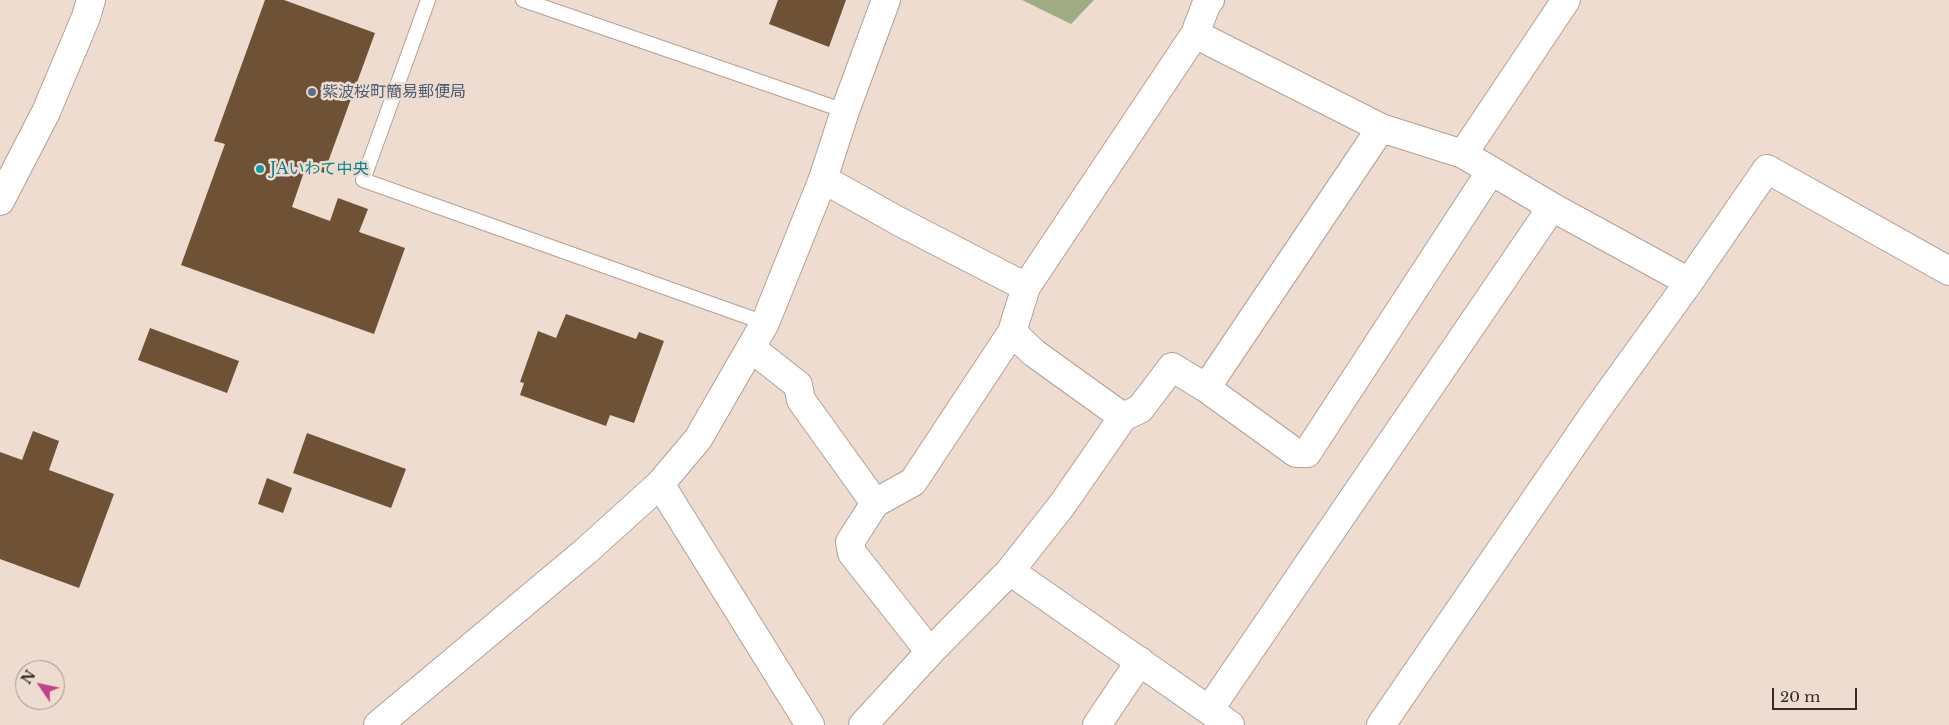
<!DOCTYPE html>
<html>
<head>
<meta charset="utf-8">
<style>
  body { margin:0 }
  #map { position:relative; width:1949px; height:725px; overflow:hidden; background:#eddccf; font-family:"Libre Baskerville",serif }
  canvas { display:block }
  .north { position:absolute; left:15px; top:660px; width:50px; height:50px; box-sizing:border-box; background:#eddccf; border:1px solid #a3968c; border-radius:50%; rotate:304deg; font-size:14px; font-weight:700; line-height:20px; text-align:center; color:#332c27 }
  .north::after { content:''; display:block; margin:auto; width:18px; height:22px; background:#c2428c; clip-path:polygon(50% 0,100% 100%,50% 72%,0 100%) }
  .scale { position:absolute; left:1772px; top:688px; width:85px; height:22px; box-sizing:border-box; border:2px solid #332c27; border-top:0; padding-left:6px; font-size:15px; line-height:18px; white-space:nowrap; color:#332c27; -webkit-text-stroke:4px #eddccf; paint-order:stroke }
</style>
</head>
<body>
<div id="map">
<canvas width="1949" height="725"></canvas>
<div class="north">N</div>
<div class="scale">20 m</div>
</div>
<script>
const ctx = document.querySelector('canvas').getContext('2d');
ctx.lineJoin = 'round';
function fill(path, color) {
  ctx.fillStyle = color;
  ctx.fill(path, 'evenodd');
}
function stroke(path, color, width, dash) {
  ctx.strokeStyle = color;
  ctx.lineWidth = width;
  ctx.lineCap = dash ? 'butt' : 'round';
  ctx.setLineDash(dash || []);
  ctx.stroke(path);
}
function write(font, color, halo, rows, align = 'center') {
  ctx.font = font + ' "Libre Baskerville","Noto Sans JP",serif';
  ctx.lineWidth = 5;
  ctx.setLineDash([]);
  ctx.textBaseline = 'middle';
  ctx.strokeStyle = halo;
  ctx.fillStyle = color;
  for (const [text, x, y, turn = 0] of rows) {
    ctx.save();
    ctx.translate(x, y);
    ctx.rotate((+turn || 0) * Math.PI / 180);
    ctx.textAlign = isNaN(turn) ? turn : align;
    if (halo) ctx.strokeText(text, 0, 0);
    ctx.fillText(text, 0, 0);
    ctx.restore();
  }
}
fill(new Path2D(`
  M 1022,0 L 1094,0 L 1071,24 Z`), '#a0ab84');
fill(new Path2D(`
  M 265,0 L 284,0 L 375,33 L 324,173 L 306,166 L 292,207 L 330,221 L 338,198 L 368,209 L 359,232 L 405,248 L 374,334 L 181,265 L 225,144 L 214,141 Z
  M 778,0 L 846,0 L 829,47 L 769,24 Z
  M 566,314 L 636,339 L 639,332 L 664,341 L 634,423 L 610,415 L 606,426 L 520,395 L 524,383 L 520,382 L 538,331 L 556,338 Z
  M 150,328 L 239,361 L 227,393 L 138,360 Z
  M 33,431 L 59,441 L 49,470 L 114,494 L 79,588 L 0,559 L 0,452 L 22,460 Z
  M 307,433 L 406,469 L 391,508 L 293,473 Z
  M 267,478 L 292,488 L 283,513 L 258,504 Z`), '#6f5136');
const service = new Path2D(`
  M 428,0 L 363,180 L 765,323
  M 523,0 L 845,111`);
const minor = new Path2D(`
  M 1195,34 L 1206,5 L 1210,0
  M 1463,154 L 1566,0
  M 823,179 L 900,222 L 1026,287
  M 751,348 L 798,385 L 801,400 L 875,503
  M 1206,388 L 1381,128
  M 1123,417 L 1140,409 L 1172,367 L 1206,388 L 1296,453 L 1307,453 L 1491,171
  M 660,484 L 810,725
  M 1010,571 L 1230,725
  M 930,652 L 852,553 L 850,542 L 875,503 L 913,482 L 1012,332
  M 1209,710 L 1552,207
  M 863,725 L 930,652 L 1010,571 L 1062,505 L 1123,417 L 1034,353 L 1012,332 L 1026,287 L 1195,34 L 1381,128 L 1463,154 L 1552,207 L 1689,282
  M 1097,725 L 1140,661
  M 1381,725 L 1596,411 L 1689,282 L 1767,169 L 1949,271`);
const tertiary = new Path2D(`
  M 0,201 L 46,112 L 86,17 L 91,0
  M 378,725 L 586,551 L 660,484 L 698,439 L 765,323 L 823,179 L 845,111 L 886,0`);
stroke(service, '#b1a194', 16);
stroke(minor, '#b1a194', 30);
stroke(tertiary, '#b1a194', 30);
stroke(service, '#fff', 14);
stroke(minor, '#fff', 28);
stroke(tertiary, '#fff', 28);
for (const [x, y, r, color] of [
  [312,92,5,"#5c6f8a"],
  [260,169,5,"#0f9aa8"]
]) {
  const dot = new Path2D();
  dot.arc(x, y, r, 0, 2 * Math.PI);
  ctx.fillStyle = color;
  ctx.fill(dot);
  stroke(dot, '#eddccf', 2);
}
write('16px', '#4e5e75', '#eddccf', [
  ["紫波桜町簡易郵便局",322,92]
], 'left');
write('16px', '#0d838f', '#eddccf', [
  ["JAいわて中央",270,169]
], 'left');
</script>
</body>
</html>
